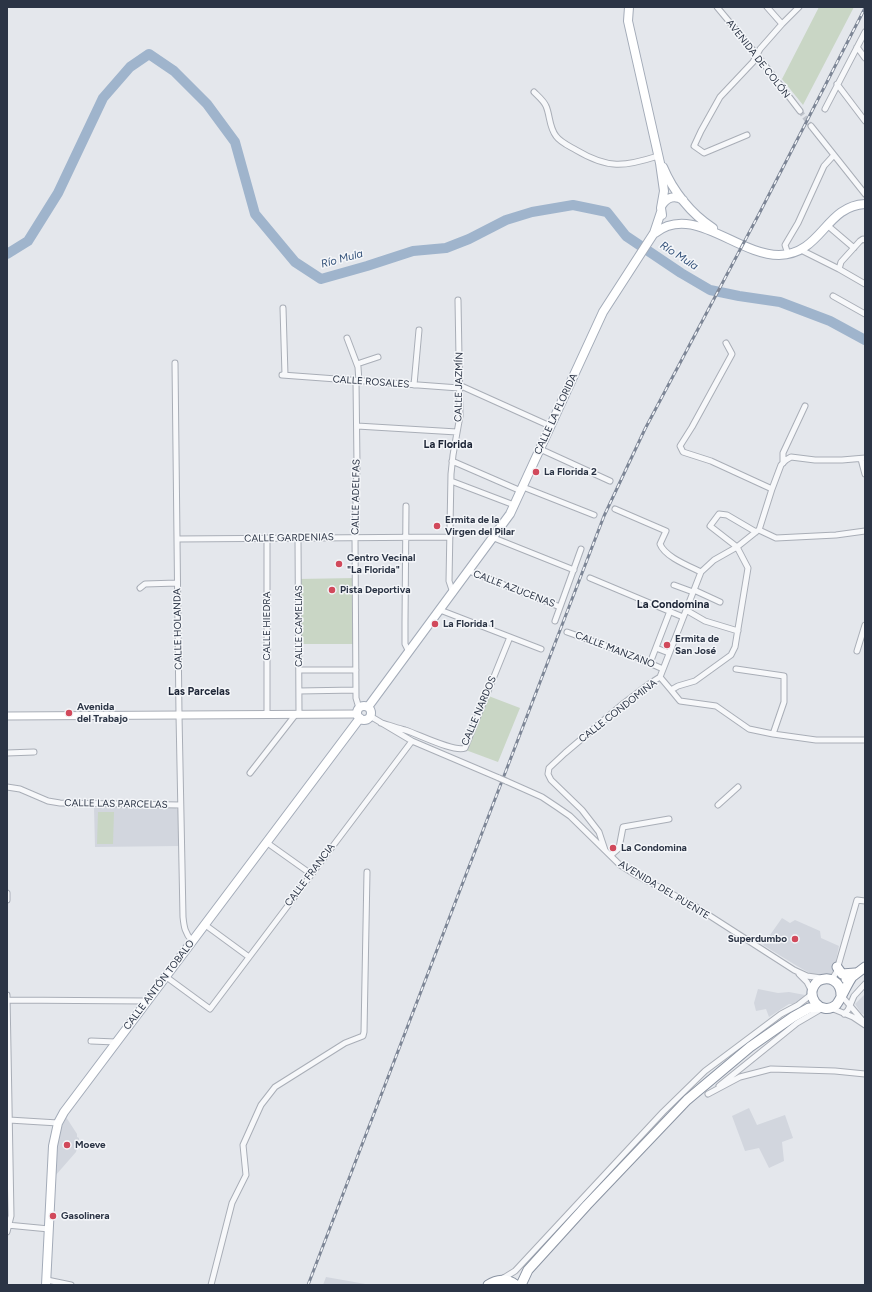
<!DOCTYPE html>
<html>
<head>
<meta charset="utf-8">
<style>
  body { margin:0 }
  #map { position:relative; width:872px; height:1292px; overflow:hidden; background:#e4e7ec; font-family:Figtree,sans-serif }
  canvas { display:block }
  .frame { position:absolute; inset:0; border:8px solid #2b3445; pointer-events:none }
</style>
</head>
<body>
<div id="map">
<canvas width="872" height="1292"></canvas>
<div class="frame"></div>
</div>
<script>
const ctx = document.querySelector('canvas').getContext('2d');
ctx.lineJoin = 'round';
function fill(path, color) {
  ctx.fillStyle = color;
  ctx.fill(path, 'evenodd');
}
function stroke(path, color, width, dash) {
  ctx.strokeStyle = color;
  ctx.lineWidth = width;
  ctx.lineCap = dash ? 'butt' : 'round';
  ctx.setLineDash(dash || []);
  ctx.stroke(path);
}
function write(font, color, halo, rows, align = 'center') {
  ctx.font = font + ' Figtree,sans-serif';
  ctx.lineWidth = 3;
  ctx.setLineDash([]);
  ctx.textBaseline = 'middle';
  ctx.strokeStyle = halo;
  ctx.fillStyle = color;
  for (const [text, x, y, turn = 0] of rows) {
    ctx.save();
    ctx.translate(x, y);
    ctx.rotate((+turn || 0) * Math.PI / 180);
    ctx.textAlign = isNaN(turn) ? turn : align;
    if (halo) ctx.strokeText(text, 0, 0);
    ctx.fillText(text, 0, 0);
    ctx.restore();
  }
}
fill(new Path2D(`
  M 175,807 L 178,810 L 179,846 L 95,847 L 94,808 Z
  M 782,918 L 790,923 L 795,920 L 820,931 L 821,938 L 839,946 L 833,975 L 815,976 L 797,966 L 763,945 Z
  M 758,989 L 778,993 L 789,992 L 805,995 L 795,1004 L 789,1004 L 769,1017 L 766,1009 L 756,1011 L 754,1003 Z
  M 865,994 L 865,1015 L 861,1013 L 855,1004 Z
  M 749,1108 L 757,1125 L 785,1115 L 793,1138 L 782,1142 L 784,1161 L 769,1168 L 759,1148 L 745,1151 L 732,1116 Z
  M 66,1117 L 77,1134 L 77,1137 L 79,1138 L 79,1140 L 76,1152 L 55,1176 L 56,1151 L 59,1134 Z
  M 326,1277 L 371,1285 L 323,1285 Z`), '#d2d6de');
fill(new Path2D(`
  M 819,7 L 854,7 L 803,105 L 782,79 Z
  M 355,578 L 356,644 L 299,644 L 298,579 Z
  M 486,695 L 520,708 L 498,762 L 463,749 Z
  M 98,812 L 114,812 L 113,844 L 97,844 Z`), '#c9d6c5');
stroke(new Path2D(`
  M 7,254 L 28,241 L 58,193 L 103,98 L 130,67 L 149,54 L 174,71 L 207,104 L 235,142 L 255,214 L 295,262 L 321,279 L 367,266 L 413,251 L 446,248 L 469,239 L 506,220 L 532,212 L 573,205 L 607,212 L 626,236 L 681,273 L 710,290 L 739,296 L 780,302 L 830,321 L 865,340`), '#9fb4cc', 10);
stroke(new Path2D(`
  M 800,111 L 811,126`), '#bfc3cb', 5, [5, 2.5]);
const street = new Path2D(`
  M 717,7 L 757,55 L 800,111
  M 767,7 L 782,24
  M 857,47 L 865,58
  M 837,84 L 865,121
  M 534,92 C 538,96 544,101 546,106 C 550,115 549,127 556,136 C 560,142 569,146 576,150 C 608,169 624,167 658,156
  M 825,109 L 865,32
  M 811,126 L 865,194
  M 747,135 L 704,153 L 694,146 L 701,131 L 720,97 L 753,62 L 760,49 L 782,24 L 799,7
  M 827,225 L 854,248
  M 801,250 L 839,269 L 865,284
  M 788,254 L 785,245 L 798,223 L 824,166 L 834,155
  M 839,269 L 841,262 L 860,241 L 863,239 L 865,240
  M 833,296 L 865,314
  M 283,308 L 285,375
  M 347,338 L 358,367 L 359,382
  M 726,343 L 732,354 L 692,427 L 680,446 L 683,452 L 711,461 L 772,489
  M 175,363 L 179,715 L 183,917 C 184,927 185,933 192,941
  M 357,364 L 378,357
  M 282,375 L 459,388
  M 356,381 L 357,465 L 355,537 L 356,698 L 359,708
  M 414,385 L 419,330
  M 459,385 L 550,426
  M 357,426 L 457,432
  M 540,449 L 610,481
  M 861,459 L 865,474
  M 452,461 L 521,491
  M 783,463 L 783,453 L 805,406
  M 451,481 L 514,505
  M 523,487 L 594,515
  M 406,506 L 405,622 L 405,644 L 409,652
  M 615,509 L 666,531 L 660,544 C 665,557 689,566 701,572
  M 759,530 L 772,489 L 781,465 L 786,460 L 791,457 L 815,460 L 842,460 L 865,458
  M 759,530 L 776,538 L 836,535 L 865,531
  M 756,532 L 727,515 L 719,514 L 710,526 L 737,547 L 748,568 L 735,647 L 731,655 L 695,681 L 678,686 L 671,690 L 680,701 L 716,706 L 749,729 L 773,734 L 816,740 L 865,740
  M 298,538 L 299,714
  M 494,538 L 574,570
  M 177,539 L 450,537
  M 469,571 L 560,607
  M 590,578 L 683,617
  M 674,585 L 693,592
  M 140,588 L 145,584 L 177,583
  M 694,590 L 720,602
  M 453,593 L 449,581 L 451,474 L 453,455 L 460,416 L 458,300
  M 440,610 L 541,649
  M 686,610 L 705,621 L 738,631
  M 555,621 L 581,549
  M 567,632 L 631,655 L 663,669
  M 656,648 L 669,653
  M 857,651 L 865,625
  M 650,663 L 670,611
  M 736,669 L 784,676 L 784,702 L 773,734
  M 299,670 L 356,670
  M 660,677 L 671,690
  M 299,691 L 356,690
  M 267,715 L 267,538
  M 370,716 L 412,741 L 499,778
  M 381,723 C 389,725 397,728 405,730 C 418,734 455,753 465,748 L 510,637
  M 7,753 L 34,752
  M 250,773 L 296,714
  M 506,781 L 542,797 L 557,807 L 570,816 L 620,865 L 636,875 L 693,905 L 794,970 L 807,976 L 821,978
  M 7,787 L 20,789 L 48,801 L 60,803 L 180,805
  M 718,805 L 738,787
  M 266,842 L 311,874
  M 605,850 L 599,832 L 582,810 L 551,780 L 548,774 L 549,768 L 565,753 L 624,703 L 649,684 L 660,677 L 701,572 L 714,560 L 737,547 L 757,531
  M 611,855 L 619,848 L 623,827 L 669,819
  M 7,893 L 7,900
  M 204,924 L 249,957
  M 799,974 L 807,982 L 811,990
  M 165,976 L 210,1009 L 412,741
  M 832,979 L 836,973 L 857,900 L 865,901
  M 7,995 L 11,1216 L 7,1232
  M 841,995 L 863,1021
  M 7,1000 L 146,1001
  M 831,1008 L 853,1017 L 865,1025
  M 844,1014 L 848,1010 L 854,996 L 865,984
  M 91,1041 L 116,1042
  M 719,1086 L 797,1023 L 821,1009
  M 708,1094 L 740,1077 L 771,1069 L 835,1071 L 865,1074
  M 9,1120 L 58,1123
  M 7,1225 L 49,1229
  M 502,1279 L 515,1271 L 663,1112 L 705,1071 L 781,1014 L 798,1005 L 812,994
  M 47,1280 L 71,1285
  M 211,1285 L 232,1203 L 246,1175 L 243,1145 L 261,1105 L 275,1087 L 345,1043 L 363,1036 L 364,1032 L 367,872`);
const secondary = new Path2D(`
  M 7,716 L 357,714`);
const primary = new Path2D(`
  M 629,7 L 628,21 L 660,163 L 664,191 L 661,208 L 662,215
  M 663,167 C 673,191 691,214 713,228
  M 662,205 C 667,197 675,195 683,200
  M 655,233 C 693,203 737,255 779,255 C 822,254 825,206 865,204
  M357 713a7 7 0 1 1 14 0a7 7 0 1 1-14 0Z
  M 368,707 L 510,514 L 603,312 L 654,233 L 661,212
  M 46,1285 L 53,1146 L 58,1123 L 64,1112 L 360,718`);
const highway = new Path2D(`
  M 837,967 L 842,974 L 855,973
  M 846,979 L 852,977 L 865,967
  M 841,995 C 841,982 830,975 818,981 C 802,995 821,1017 836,1005 C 840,1001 847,984 852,977
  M 488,1285 C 497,1279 507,1278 516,1285
  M 521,1285 L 528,1270 L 587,1205 L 687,1100 L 750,1047 L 793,1017 L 809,1008 L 820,1007`);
stroke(street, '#a9aeb7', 7);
stroke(secondary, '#a9aeb7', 9);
stroke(primary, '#a3abb8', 10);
stroke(highway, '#8b94a3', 11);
stroke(street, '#f7f8fa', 5);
stroke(secondary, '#fff', 7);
stroke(primary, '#fff', 8);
stroke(highway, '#fff', 9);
const rail = new Path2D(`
  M 308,1285 L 604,516 L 645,429 L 759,214 L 865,8`);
stroke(rail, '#7d8696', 3);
stroke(rail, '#f4f6f9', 1.5, [4.5]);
const streetBridge = new Path2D(`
  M 499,778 L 506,781`);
stroke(streetBridge, '#a9aeb7', 7, []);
stroke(streetBridge, '#f7f8fa', 5);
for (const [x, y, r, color] of [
  [536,472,4,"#d1495b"],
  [437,526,4,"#d1495b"],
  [339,564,4,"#d1495b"],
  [332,590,4,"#d1495b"],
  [435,624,4,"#d1495b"],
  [667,645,4,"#d1495b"],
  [69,713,4,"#d1495b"],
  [613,848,4,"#d1495b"],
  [795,939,4,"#d1495b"],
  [67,1145,4,"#d1495b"],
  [53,1216,4,"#d1495b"]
]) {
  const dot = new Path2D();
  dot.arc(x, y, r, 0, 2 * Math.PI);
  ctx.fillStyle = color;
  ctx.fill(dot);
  stroke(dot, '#f4f6f9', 1.5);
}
write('10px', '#2b3445', '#f4f6f9', [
  ["AVENIDA DE COLÓN",758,59,52],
  ["CALLE ROSALES",371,382,4],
  ["CALLE JAZMÍN",459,387,-89],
  ["CALLE LA FLORIDA",556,414,-65],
  ["CALLE ADELFAS",356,497,-89],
  ["CALLE GARDENIAS",289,538,-1],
  ["CALLE AZUCENAS",514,589,21],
  ["CALLE HIEDRA",267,626,-90],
  ["CALLE CAMELIAS",299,626,-90],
  ["CALLE HOLANDA",178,629,-91],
  ["CALLE MANZANO",615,650,21],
  ["CALLE NARDOS",479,711,-67],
  ["CALLE CONDOMINA",618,711,-38],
  ["CALLE LAS PARCELAS",116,804,1],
  ["CALLE FRANCIA",310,875,-53],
  ["AVENIDA DEL PUENTE",664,890,31],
  ["CALLE ANTÓN TOBALO",159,985,-53]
]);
write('bold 10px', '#2b3445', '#f4f6f9', [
  ["La Florida 2",544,472],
  ["Ermita de la",445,520],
  ["Virgen del Pilar",445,532],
  ["Centro Vecinal",347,558],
  ["\"La Florida\"",347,570],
  ["Pista Deportiva",340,590],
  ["La Florida 1",443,624],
  ["Ermita de",675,639],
  ["San José",675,651],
  ["Avenida",77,707],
  ["del Trabajo",77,719],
  ["La Condomina",621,848],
  ["Superdumbo",787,939,"right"],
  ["Moeve",75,1145],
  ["Gasolinera",61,1216]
], 'left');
write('italic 11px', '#34527a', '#f4f6f9', [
  ["Río Mula",679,256,33],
  ["Río Mula",342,259,-15]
]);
write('bold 11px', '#1d2536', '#f4f6f9', [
  ["La Florida",448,445],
  ["La Condomina",673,605],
  ["Las Parcelas",199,692]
]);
</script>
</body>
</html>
